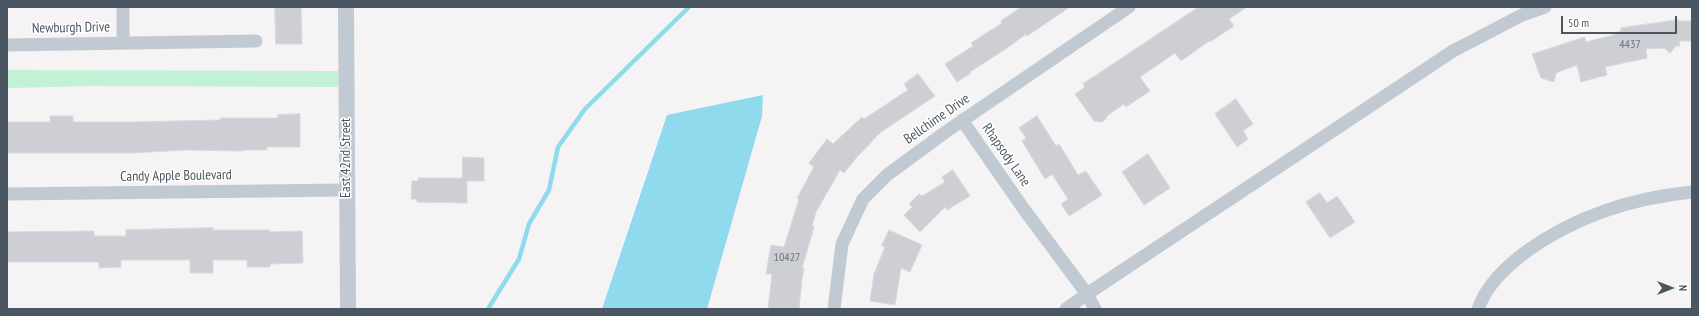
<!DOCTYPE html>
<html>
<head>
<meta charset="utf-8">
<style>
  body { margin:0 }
  #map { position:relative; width:1699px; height:316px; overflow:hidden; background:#f5f3f3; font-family:"PT Sans Narrow",sans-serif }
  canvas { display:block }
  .frame { position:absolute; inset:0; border:8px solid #4a5661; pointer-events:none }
  .north { position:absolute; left:1651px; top:268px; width:40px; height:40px; -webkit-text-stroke:3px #fff; paint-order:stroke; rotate:90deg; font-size:11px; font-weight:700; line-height:16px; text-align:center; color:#4a5661 }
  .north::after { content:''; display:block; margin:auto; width:14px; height:18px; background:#4a5661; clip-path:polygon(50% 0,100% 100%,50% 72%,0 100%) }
  .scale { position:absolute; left:1561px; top:16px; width:116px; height:18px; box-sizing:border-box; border:2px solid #4a5661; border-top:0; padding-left:5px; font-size:12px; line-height:14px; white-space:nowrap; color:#4a5661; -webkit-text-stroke:3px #fff; paint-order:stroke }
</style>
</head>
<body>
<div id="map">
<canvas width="1699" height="316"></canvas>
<div class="frame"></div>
<div class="north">N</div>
<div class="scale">50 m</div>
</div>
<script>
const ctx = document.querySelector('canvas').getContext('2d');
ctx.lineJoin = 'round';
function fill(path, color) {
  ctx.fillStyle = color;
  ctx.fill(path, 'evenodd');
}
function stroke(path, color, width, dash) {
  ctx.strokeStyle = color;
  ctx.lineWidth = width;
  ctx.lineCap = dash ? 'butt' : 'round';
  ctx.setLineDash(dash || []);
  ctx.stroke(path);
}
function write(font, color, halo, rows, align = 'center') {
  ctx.font = font + ' "PT Sans Narrow",sans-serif';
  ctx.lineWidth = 3;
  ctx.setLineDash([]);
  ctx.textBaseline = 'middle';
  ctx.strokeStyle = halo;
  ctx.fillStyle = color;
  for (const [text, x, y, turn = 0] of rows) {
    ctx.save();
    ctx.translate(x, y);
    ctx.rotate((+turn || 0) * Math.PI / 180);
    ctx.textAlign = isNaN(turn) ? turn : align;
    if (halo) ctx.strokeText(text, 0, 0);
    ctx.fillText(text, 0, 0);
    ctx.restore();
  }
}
fill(new Path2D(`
  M 7,70 L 331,71 L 339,71 L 338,87 L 94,86 L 7,88 Z`), '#c3f1d5');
fill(new Path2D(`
  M 763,95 L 762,116 L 707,309 L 602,309 L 667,115 Z`), '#90daee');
stroke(new Path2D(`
  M 488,309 L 519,259 L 529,224 L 549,190 L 558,147 L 585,109 L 689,7`), '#90daee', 4.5);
const building = new Path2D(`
  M 275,7 L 301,7 L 302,44 L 276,44 Z
  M 1022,7 L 1070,7 L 1027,36 L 1026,34 L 1007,48 L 970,72 L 971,73 L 957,82 L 945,64 L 973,46 L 971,43 L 1002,23 L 1001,21 Z
  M 1199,7 L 1247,7 L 1229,19 L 1234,26 L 1210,42 L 1209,41 L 1181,61 L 1175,53 L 1140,77 L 1150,91 L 1126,107 L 1124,104 L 1107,116 L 1106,119 L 1102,122 L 1094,121 L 1075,94 L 1085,87 L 1083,84 Z
  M 1678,20 L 1678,21 L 1692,21 L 1692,41 L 1679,41 L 1680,46 L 1676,46 L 1670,53 L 1664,48 L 1646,49 L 1647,58 L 1605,67 L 1607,75 L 1581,82 L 1577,65 L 1556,73 L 1554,82 L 1541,78 L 1532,54 L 1585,37 L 1586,42 L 1614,35 L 1614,33 L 1621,31 L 1621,28 Z
  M 918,74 L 935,96 L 881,132 L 857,157 L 844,173 L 840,170 L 816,212 L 812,226 L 814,227 L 802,268 L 804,268 L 802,279 L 799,309 L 768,309 L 772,274 L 766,274 L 771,245 L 784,247 L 799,199 L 797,198 L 814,167 L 809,163 L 827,139 L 833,144 L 862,117 L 864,119 L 908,90 L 904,84 Z
  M 1236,99 L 1253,124 L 1243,131 L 1248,139 L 1237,147 L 1215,114 Z
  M 300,114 L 300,147 L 267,147 L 267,150 L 243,150 L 243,151 L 187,150 L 130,153 L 7,153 L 7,122 L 50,122 L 50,116 L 73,116 L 73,122 L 135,122 L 220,120 L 220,118 L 278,118 L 278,115 Z
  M 1037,116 L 1056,146 L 1059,144 L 1078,175 L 1086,171 L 1102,195 L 1069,216 L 1061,204 L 1068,199 L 1052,174 L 1045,179 L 1022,141 L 1026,138 L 1019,128 Z
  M 1148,154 L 1170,188 L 1144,205 L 1122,172 Z
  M 463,157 L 484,158 L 484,181 L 467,181 L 467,203 L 417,202 L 417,199 L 411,199 L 412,181 L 418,181 L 418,178 L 462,178 Z
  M 953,170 L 970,196 L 947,210 L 945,207 L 920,232 L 904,215 L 912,207 L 909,204 L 919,194 L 922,196 L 945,182 L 942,177 Z
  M 1320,193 L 1327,203 L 1337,196 L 1355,222 L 1330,238 L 1306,202 Z
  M 213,228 L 213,230 L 270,230 L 270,232 L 302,231 L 303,263 L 270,264 L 270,267 L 247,267 L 247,260 L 213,260 L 213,273 L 190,273 L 190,260 L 121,260 L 121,267 L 99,268 L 99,262 L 7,262 L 7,232 L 94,231 L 94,236 L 126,236 L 126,230 Z
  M 889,230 L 922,245 L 910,272 L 901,268 L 895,305 L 870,301 L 874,274 L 885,247 L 882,246 Z`);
fill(building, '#cdcfd5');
stroke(building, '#d7d9de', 1);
stroke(new Path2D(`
  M 123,7 L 123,43
  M 7,45 L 256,41
  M 962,120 L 1023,208 L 1087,294 L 1453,51 L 1522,15 L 1545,7
  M 7,194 L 346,190
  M 834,309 L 842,244 L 863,199 L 887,175 L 947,131 L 1129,7
  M 1066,309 L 1087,294 L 1095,309
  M 1478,309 C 1487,284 1506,267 1527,251 C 1576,216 1632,198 1692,192`), '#c1cad2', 13);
stroke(new Path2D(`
  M 346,7 L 348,309`), '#c1cad2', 16);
write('12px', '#6b747e', null, [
  ["4437",1630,45],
  ["10427",787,258]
]);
write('14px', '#4a5661', '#fff', [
  ["Newburgh Drive",71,28,-1],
  ["Bellchime Drive",937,119,-35],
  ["Rhapsody Lane",1006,155,55],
  ["East 42nd Street",346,158,-90],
  ["Candy Apple Boulevard",176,176,-1]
]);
</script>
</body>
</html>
